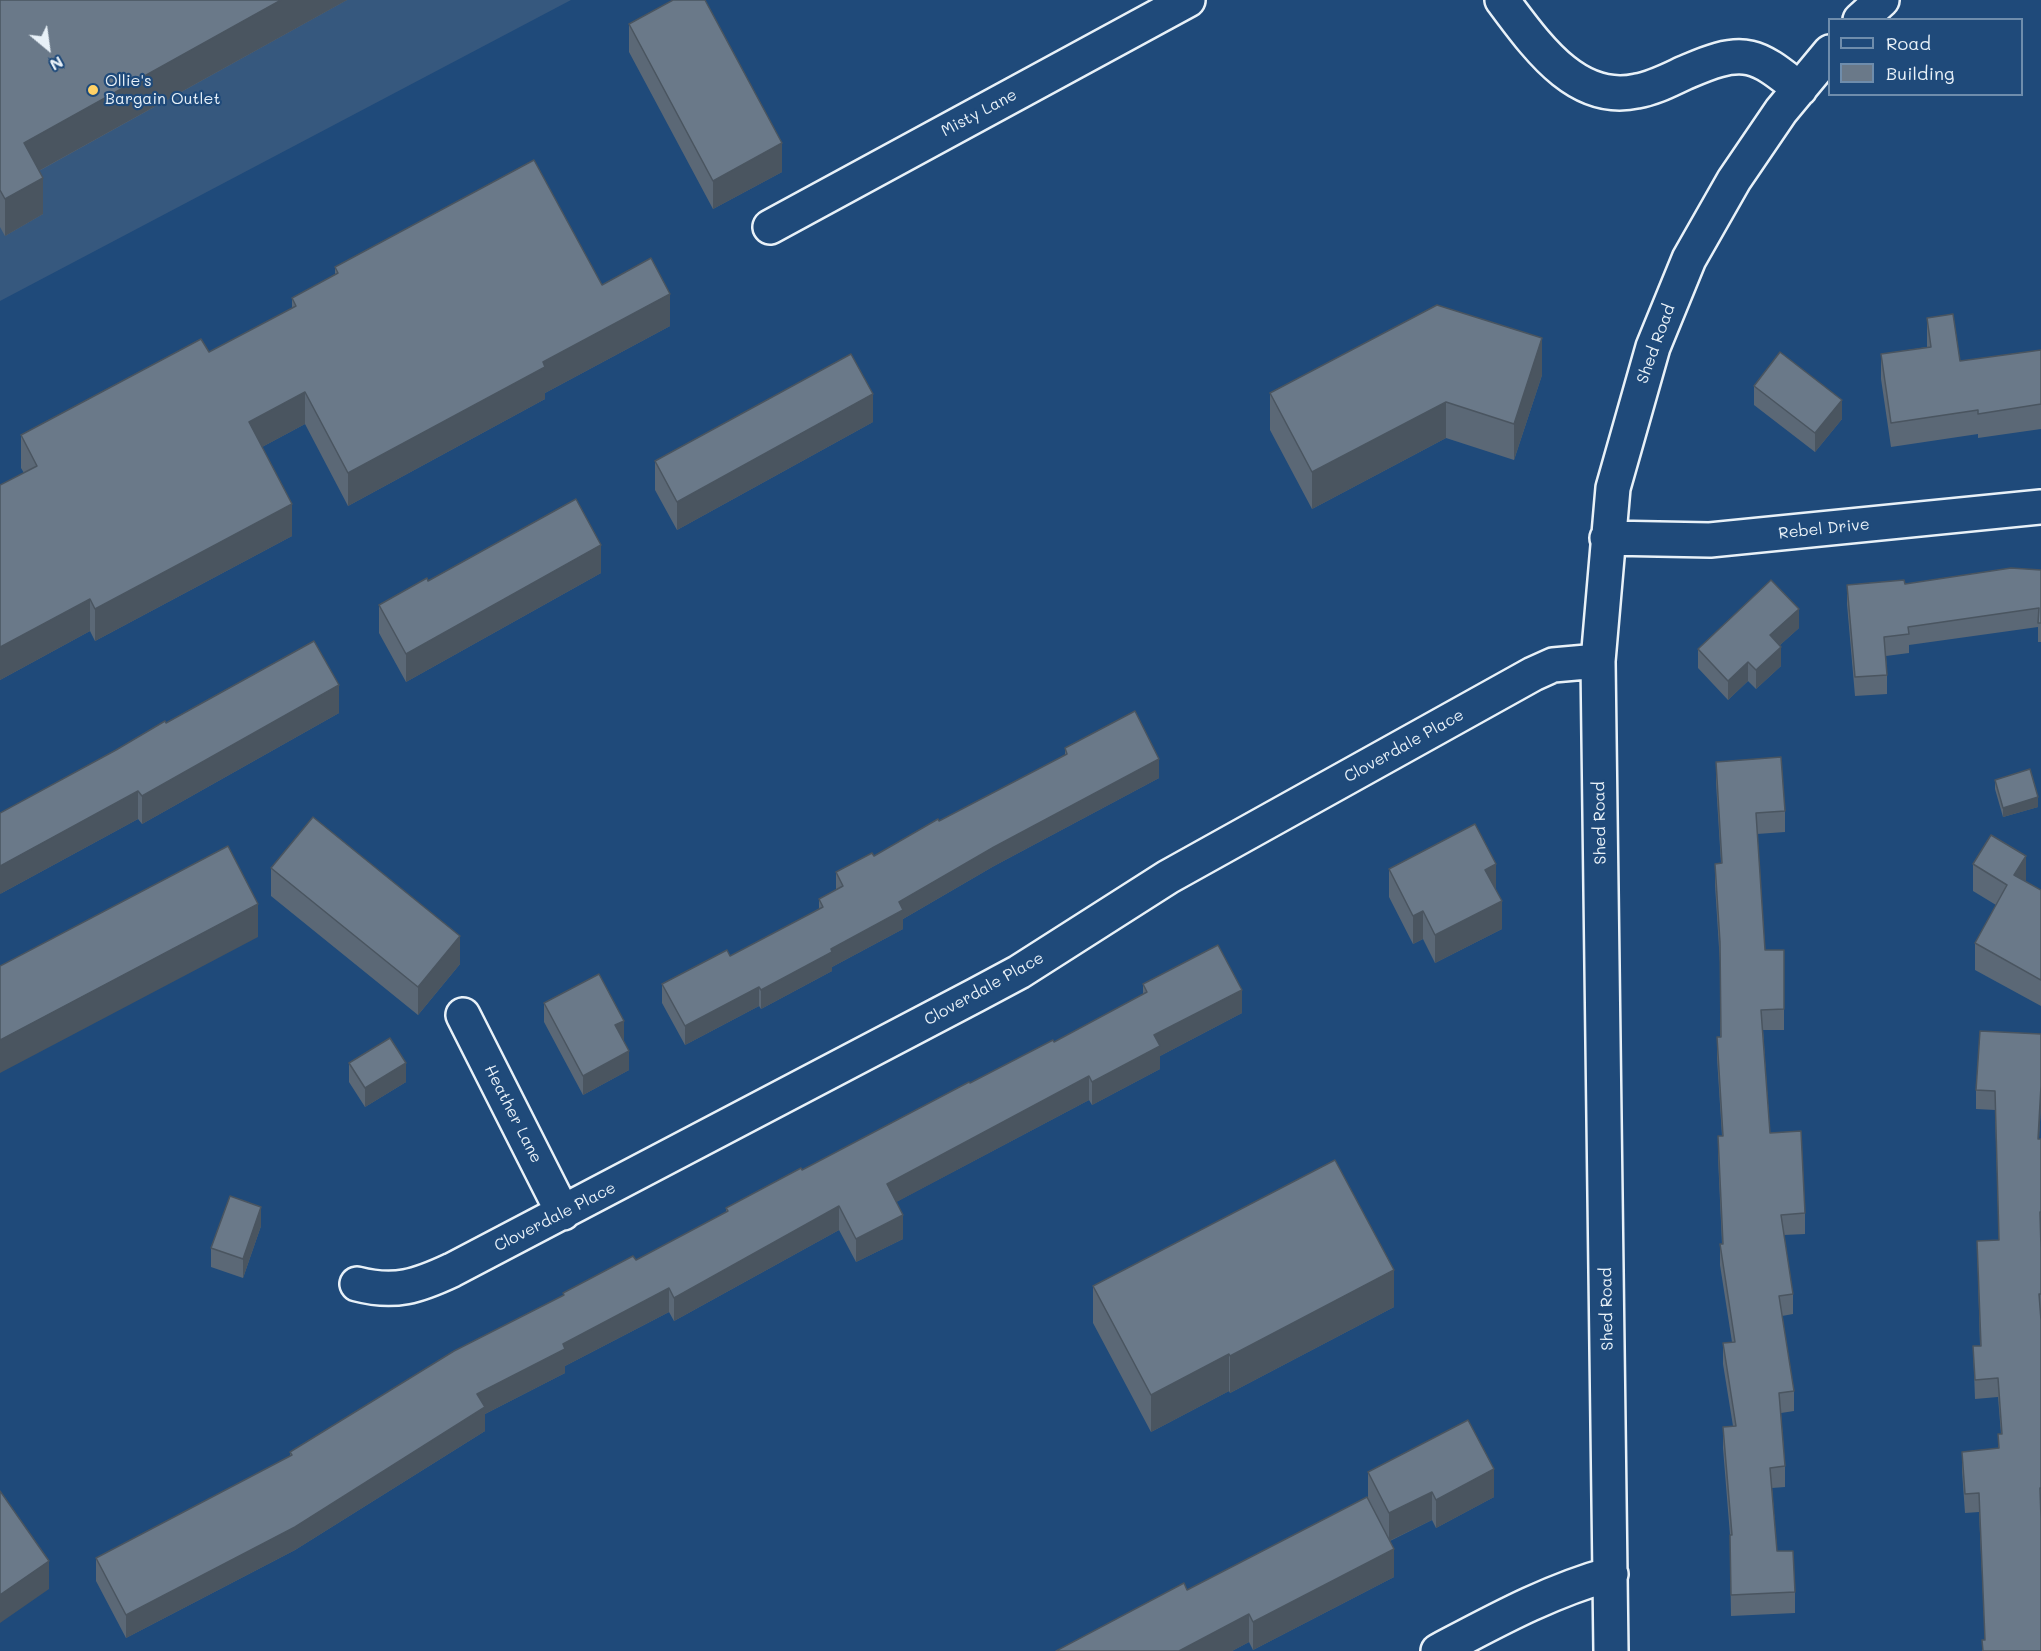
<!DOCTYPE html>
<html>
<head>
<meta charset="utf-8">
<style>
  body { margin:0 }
  #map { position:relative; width:2041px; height:1651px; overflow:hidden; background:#1f4a7a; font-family:Mali,sans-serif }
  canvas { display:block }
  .legend { position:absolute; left:1828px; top:18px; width:195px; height:78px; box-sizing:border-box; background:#1f4a7a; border:2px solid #6f8dac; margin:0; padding:8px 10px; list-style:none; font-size:18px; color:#e8f1f8 }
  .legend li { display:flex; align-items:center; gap:12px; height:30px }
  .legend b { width:30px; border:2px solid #6f8dac }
  .north { position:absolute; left:18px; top:18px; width:60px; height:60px; -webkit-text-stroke:4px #1f4a7a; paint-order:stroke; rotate:151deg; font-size:16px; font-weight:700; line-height:24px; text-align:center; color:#e8f1f8 }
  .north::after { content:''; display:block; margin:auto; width:21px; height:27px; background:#e8f1f8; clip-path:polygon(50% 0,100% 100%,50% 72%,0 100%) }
</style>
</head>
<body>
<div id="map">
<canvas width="2041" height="1651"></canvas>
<ul class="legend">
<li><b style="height:8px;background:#1f4a7a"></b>Road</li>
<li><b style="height:16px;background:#6a7989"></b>Building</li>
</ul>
<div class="north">N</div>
</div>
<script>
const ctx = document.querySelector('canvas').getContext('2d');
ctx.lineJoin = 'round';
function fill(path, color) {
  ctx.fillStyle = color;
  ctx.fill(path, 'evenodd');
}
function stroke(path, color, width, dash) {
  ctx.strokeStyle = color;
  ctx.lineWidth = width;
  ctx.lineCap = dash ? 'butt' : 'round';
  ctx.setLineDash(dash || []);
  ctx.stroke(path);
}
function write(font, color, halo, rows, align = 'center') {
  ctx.font = font + ' Mali,sans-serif';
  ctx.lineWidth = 4.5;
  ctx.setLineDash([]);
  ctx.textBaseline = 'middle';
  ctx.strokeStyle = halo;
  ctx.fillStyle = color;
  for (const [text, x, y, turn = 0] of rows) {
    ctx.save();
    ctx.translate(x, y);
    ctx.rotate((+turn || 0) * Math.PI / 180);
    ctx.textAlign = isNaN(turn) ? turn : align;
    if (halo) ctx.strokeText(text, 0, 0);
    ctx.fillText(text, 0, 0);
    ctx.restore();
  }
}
fill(new Path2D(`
  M 0,0 L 571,0 L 0,301 Z`), '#36587e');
const minor = new Path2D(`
  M 1502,0 C 1534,42 1575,105 1637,91 C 1654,88 1669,80 1684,73 C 1703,65 1728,53 1750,58 C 1768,62 1785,78 1800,89
  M 1860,20 L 1882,0
  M 770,227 L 1188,0
  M 1607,538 L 1710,540 L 2041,507
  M 463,1015 L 563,1213
  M 357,1284 C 395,1294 418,1286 452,1270 L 976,995 L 1019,972 L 1168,877 L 1533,674 L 1553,665 L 1598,661
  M 1438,1651 C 1495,1621 1549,1591 1611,1574
  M 1611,1651 L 1598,661 L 1613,488 L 1653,347 L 1689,259 L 1734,180 L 1781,111 L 1830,52`);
stroke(minor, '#e8f1f8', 38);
stroke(minor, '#1f4a7a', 33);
fill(new Path2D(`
  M 0,0 L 347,0 L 39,171 L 43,214 L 5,236 L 0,227 Z
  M 629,24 L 782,172 L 713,209 L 629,52 Z
  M 335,267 L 602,285 L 670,326 L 545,393 L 545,399 L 348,506 L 305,424 L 262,447 L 292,536 L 95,641 L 90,631 L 0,680 L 0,485 L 24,473 L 21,468 L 21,435 L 209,352 L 292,308 L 292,298 L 335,275 Z
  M 1927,318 L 1960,361 L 2041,350 L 2041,429 L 1978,438 L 1978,434 L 1891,447 L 1881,379 L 1881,354 L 1927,347 Z
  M 1542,375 L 1514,460 L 1446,438 L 1312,509 L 1270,430 L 1270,393 Z
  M 1754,386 L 1842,419 L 1815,452 L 1754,405 Z
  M 873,422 L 677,530 L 655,490 L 655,461 Z
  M 2041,570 L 2041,642 L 2038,642 L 2038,627 L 1909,645 L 1909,653 L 1886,656 L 1887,675 L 1887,694 L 1855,696 L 1847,604 L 1847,585 L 1905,584 Z
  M 601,573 L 406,682 L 379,633 L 379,605 L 428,581 Z
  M 1799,628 L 1780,645 L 1781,666 L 1756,689 L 1748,681 L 1728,700 L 1698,668 L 1698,649 Z
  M 339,713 L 142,824 L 138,819 L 0,894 L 166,723 Z
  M 1065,748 L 1159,778 L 994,866 L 903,919 L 903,929 L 832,967 L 832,971 L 761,1009 L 759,1006 L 685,1045 L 662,1003 L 662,984 L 730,956 L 819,909 L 819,899 L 836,890 L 836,872 L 874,856 L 1065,755 Z
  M 1716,762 L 1785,811 L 1785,832 L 1757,834 L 1765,950 L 1784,950 L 1784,1030 L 1763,1030 L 1770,1133 L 1805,1213 L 1805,1234 L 1784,1235 L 1793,1294 L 1793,1314 L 1782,1316 L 1794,1391 L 1794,1411 L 1781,1413 L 1785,1466 L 1785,1487 L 1772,1488 L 1777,1551 L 1795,1592 L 1795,1613 L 1731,1616 L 1730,1556 L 1730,1535 L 1723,1448 L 1723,1427 L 1733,1426 L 1723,1364 L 1723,1343 L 1732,1342 L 1720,1265 L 1720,1244 L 1722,1244 L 1718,1157 L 1718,1136 L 1722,1136 L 1717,1058 L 1717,1037 L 1720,1037 L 1720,963 L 1715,885 L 1715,864 L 1721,863 L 1716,783 Z
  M 1995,780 L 2038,807 L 2003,817 L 1995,789 Z
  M 1973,864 L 2026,882 L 2041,890 L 2041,1006 L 1975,970 L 1975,943 L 1996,905 L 1973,891 Z
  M 271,868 L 460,964 L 418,1015 L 271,896 Z
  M 1389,869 L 1496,890 L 1502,929 L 1435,963 L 1423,939 L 1413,944 L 1389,897 Z
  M 1143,984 L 1242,1013 L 1160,1056 L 1160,1069 L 1092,1105 L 1089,1100 L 896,1202 L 903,1239 L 856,1262 L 839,1230 L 674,1321 L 669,1312 L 565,1366 L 565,1373 L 485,1414 L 485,1431 L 295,1550 L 126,1638 L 96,1581 L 96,1558 L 290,1456 L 290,1452 L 563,1296 L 563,1293 L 636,1260 L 726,1212 L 726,1208 L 802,1170 L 970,1083 L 1054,1042 L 1143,995 Z
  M 544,1003 L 624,1040 L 623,1040 L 629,1070 L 583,1095 L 544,1022 Z
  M 2041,1034 L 2041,1105 L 2039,1139 L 2041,1139 L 2041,1651 L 1982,1651 L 1982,1640 L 1985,1640 L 1979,1512 L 1965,1513 L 1962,1471 L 1962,1452 L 1998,1448 L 1998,1434 L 2001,1434 L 1998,1397 L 1975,1399 L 1973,1346 L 1980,1346 L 1977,1241 L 1999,1240 L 1995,1110 L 1976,1109 L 1976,1090 Z
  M 349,1063 L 406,1082 L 365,1107 L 349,1082 Z
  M 261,1226 L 243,1278 L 211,1267 L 211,1248 Z
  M 1093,1286 L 1394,1307 L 1230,1393 L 1229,1391 L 1151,1432 L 1093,1323 Z
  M 1368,1472 L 1494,1497 L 1436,1528 L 1432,1520 L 1390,1541 L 1394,1577 L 1253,1650 L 1249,1642 L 1232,1651 L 1056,1651 L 1187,1590 L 1368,1499 Z`), '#5b6876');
fill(new Path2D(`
  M 281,0 L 347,0 L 24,179 L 24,143 Z
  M 782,143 L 782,172 L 713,209 L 713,181 Z
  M 43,178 L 43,214 L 5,236 L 5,199 Z
  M 670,294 L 670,326 L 545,393 L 545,399 L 348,506 L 348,473 L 543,362 Z
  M 1542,338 L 1542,375 L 1514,460 L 1514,424 Z
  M 305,392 L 305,424 L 249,454 L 249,422 Z
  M 873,394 L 873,422 L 677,530 L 677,502 Z
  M 1842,400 L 1842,419 L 1815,452 L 1815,433 Z
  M 1446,402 L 1446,438 L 1312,509 L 1312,472 Z
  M 292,504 L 292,536 L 95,641 L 95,609 Z
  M 601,545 L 601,573 L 406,682 L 406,654 Z
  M 90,599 L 90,631 L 0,680 L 0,647 Z
  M 1799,609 L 1799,628 L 1770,654 L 1770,635 Z
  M 1781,647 L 1781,666 L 1756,689 L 1756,670 Z
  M 1748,662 L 1748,681 L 1728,700 L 1728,681 Z
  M 339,685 L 339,713 L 142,824 L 142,796 Z
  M 1159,759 L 1159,778 L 994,866 L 903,919 L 903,929 L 832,967 L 832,971 L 761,1009 L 761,990 L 831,949 L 899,902 L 994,847 Z
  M 138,791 L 138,819 L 0,894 L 0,866 Z
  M 2038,797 L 2038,807 L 2003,817 L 2003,808 Z
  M 2026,856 L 2026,883 L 2014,875 Z
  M 1496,864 L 1496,892 L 1485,870 Z
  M 1502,901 L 1502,929 L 1435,963 L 1435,935 Z
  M 258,904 L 258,937 L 0,1073 L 0,1040 Z
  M 1423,911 L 1423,939 L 1413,944 L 1413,916 Z
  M 460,936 L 460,964 L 418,1015 L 418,987 Z
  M 759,987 L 759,1006 L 685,1045 L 685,1026 Z
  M 1242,990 L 1242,1013 L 1160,1056 L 1160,1069 L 1092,1105 L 1092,1082 L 1154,1035 Z
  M 624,1021 L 624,1040 L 615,1044 L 615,1025 Z
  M 629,1051 L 629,1070 L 583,1095 L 583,1076 Z
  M 406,1063 L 406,1082 L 365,1107 L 365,1088 Z
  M 1089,1076 L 1089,1100 L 887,1207 L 887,1184 Z
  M 2041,1086 L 2041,1105 L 2038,1158 L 2038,1139 Z
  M 839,1206 L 839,1230 L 674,1321 L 674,1298 Z
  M 261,1207 L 261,1226 L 243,1278 L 243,1259 Z
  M 903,1215 L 903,1239 L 856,1262 L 856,1239 Z
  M 1394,1270 L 1394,1307 L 1230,1393 L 1230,1356 Z
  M 669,1288 L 669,1312 L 565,1366 L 565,1373 L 485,1414 L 485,1431 L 295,1550 L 126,1638 L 126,1615 L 477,1394 L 563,1344 Z
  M 1229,1354 L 1229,1391 L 1151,1432 L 1151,1395 Z
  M 1494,1469 L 1494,1497 L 1436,1528 L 1436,1500 Z
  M 1432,1492 L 1432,1520 L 1389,1541 L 1389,1513 Z
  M 1394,1549 L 1394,1577 L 1253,1650 L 1253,1622 Z
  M 49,1561 L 49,1589 L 0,1623 L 0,1595 Z
  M 1249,1614 L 1249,1642 L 1232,1651 L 1179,1651 Z`), '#4a5560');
const building = new Path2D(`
  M 0,0 L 281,0 L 24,143 L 43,178 L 5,199 L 0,190 Z
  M 673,0 L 705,0 L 782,143 L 713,181 L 629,24 Z
  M 534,160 L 602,285 L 651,258 L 670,294 L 543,362 L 545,367 L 348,473 L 305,392 L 249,422 L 292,504 L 95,609 L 90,599 L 0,647 L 0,485 L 37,466 L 21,435 L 201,339 L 209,352 L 296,306 L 292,298 L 338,273 L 335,267 Z
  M 1437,305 L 1542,338 L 1514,424 L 1446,402 L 1312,472 L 1270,393 Z
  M 1953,314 L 1960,361 L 2041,350 L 2041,404 L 1978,414 L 1978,410 L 1891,423 L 1881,354 L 1931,347 L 1927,318 Z
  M 1780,352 L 1842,400 L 1815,433 L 1754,386 Z
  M 851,354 L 873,394 L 677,502 L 655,461 Z
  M 576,499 L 601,545 L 406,654 L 379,605 L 427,578 L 428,581 Z
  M 2011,568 L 2041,570 L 2041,623 L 2038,623 L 2039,608 L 1908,627 L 1909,634 L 1884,637 L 1887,675 L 1855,677 L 1847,585 L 1904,580 L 1905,584 Z
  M 1771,580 L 1799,609 L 1770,635 L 1781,647 L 1756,670 L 1748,662 L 1728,681 L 1698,649 Z
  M 314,641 L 339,685 L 142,796 L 138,791 L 0,866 L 0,813 L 116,750 L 165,721 L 166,723 Z
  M 1135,711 L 1159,759 L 994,847 L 899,902 L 903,910 L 831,949 L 832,952 L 761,990 L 759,987 L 685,1026 L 662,984 L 727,950 L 730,956 L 823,907 L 819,899 L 843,886 L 836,872 L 872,853 L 874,856 L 938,819 L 939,821 L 1067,754 L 1065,748 Z
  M 1781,757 L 1785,811 L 1756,813 L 1765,950 L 1784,950 L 1784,1009 L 1761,1010 L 1770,1133 L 1801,1131 L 1805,1213 L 1781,1215 L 1793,1294 L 1779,1296 L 1794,1391 L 1779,1393 L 1785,1466 L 1770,1468 L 1777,1551 L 1793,1551 L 1795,1592 L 1731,1595 L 1730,1535 L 1732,1535 L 1723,1427 L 1736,1426 L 1723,1343 L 1735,1342 L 1720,1244 L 1723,1244 L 1718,1136 L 1723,1136 L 1717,1037 L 1721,1037 L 1720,942 L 1715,864 L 1722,863 L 1716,762 Z
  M 2030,769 L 2038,797 L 2003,808 L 1995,780 Z
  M 313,817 L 460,936 L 418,987 L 271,868 Z
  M 1475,824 L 1496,864 L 1485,870 L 1502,901 L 1435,935 L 1423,911 L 1413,916 L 1389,869 Z
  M 1991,835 L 2026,856 L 2014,875 L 2041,890 L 2041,980 L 1975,943 L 2007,885 L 1973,864 Z
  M 228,846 L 258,904 L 0,1040 L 0,966 Z
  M 1218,945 L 1242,990 L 1154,1035 L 1160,1046 L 1092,1082 L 1089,1076 L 887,1184 L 903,1215 L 856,1239 L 839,1206 L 674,1298 L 669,1288 L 563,1344 L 565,1349 L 477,1394 L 485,1407 L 295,1527 L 126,1615 L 96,1558 L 292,1455 L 290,1452 L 454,1351 L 564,1295 L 563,1293 L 633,1256 L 636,1260 L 728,1211 L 726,1208 L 801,1168 L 802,1170 L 969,1082 L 970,1083 L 1053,1040 L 1054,1042 L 1147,992 L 1143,984 Z
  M 599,974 L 624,1021 L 615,1025 L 629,1051 L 583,1076 L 544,1003 Z
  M 1980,1031 L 2041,1034 L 2041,1086 L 2038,1139 L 2041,1139 L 2041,1212 L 2040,1212 L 2041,1248 L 2041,1294 L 2039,1294 L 2041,1320 L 2041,1488 L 2040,1488 L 2041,1518 L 2041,1651 L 1983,1651 L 1982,1640 L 1985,1640 L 1979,1493 L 1965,1494 L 1962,1452 L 1999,1448 L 1998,1434 L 2002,1434 L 1998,1378 L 1975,1380 L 1973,1346 L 1981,1346 L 1977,1241 L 1999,1240 L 1995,1091 L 1976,1090 Z
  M 390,1038 L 406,1063 L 365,1088 L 349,1063 Z
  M 1335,1160 L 1394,1270 L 1230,1356 L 1229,1354 L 1151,1395 L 1093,1286 Z
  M 230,1196 L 261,1207 L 243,1259 L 211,1248 Z
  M 1468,1420 L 1494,1469 L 1436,1500 L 1432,1492 L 1389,1513 L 1368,1472 Z
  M 0,1491 L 49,1561 L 0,1595 Z
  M 1367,1497 L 1394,1549 L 1253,1622 L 1249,1614 L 1179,1651 L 1056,1651 L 1184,1583 L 1187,1590 Z`);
fill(building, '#6a7989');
stroke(building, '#4a5560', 1.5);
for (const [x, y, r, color] of [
  [93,90,6,"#ffd166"]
]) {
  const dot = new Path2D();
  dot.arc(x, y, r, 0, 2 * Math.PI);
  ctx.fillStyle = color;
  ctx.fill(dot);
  stroke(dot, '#1f4a7a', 2);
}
write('16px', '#e8f1f8', '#1f4a7a', [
  ["Ollie's",105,81],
  ["Bargain Outlet",105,99]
], 'left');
write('16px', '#e8f1f8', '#1f4a7a', [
  ["Misty Lane",979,113,-28],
  ["Shed Road",1656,344,-70],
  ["Rebel Drive",1824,529,-6],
  ["Cloverdale Place",1404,746,-29],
  ["Shed Road",1600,823,-91],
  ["Cloverdale Place",984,989,-29],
  ["Heather Lane",513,1114,63],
  ["Cloverdale Place",555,1217,-27],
  ["Shed Road",1607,1309,-91]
]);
</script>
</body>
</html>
